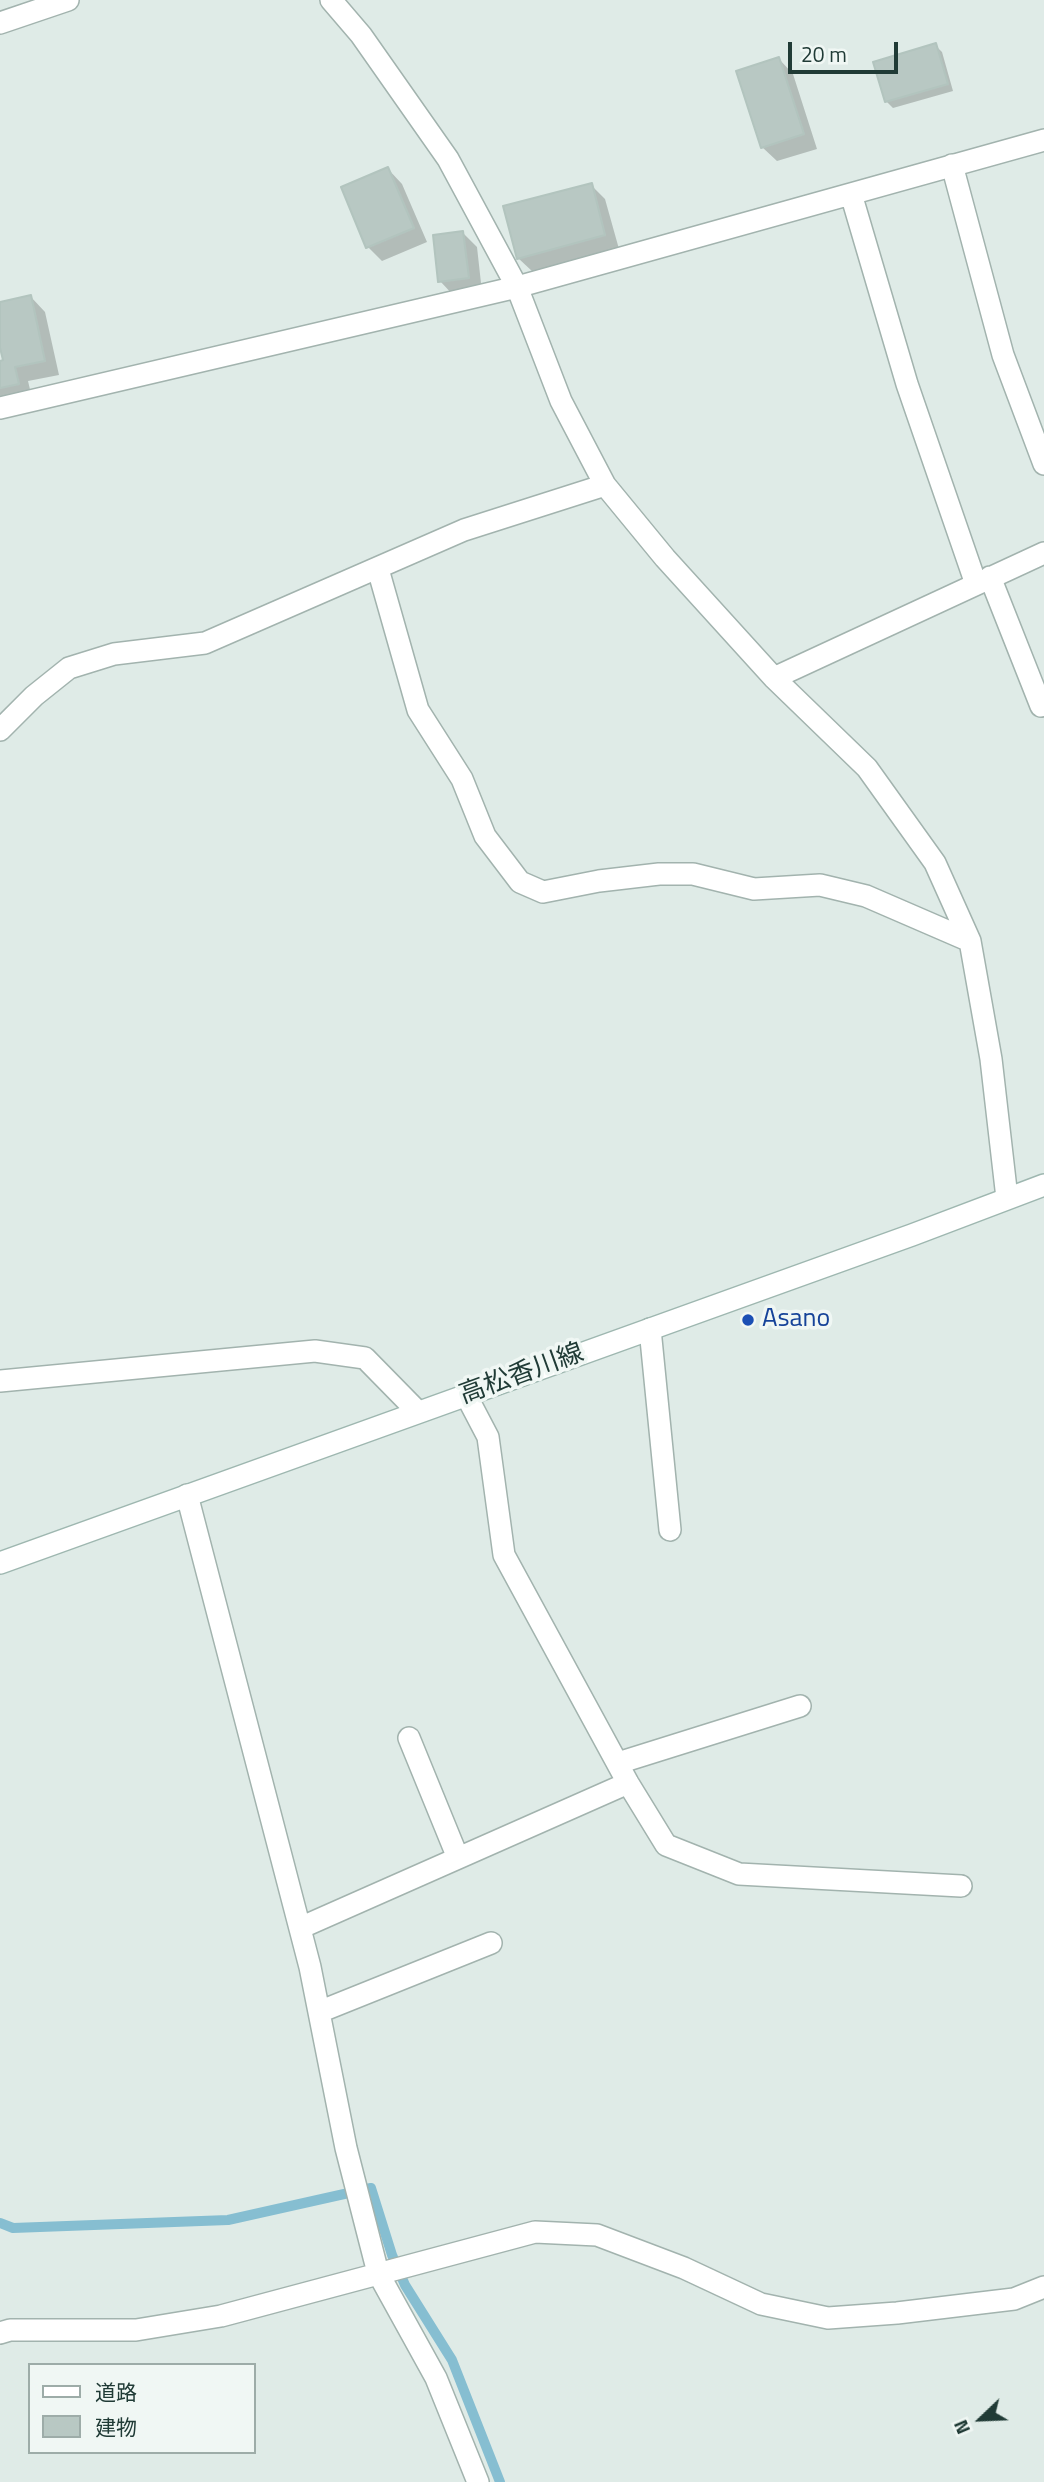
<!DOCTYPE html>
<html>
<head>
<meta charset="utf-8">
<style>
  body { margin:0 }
  #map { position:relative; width:1044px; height:2482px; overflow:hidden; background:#dfebe7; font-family:"Titillium Web","Noto Sans JP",sans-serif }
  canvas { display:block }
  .legend { position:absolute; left:28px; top:2363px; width:228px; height:91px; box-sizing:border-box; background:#f0f7f4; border:2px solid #9daca8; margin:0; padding:9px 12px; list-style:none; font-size:21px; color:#203b36 }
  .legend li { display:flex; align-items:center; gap:14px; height:35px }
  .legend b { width:35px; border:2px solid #9daca8 }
  .north { position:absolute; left:946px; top:2384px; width:70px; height:70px; -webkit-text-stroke:5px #f0f7f4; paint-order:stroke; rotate:247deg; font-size:19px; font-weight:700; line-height:28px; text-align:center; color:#203b36 }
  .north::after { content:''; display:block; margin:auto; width:24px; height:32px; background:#203b36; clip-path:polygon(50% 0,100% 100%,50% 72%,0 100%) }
  .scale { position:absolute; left:788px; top:42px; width:110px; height:32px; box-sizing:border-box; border:4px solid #203b36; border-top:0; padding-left:9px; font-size:21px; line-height:24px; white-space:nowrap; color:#203b36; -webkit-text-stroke:5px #f0f7f4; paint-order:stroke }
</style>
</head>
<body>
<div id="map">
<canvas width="1044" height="2482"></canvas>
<ul class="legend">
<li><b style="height:9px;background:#fff"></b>道路</li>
<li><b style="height:19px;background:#b8c8c3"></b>建物</li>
</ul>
<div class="north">N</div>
<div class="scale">20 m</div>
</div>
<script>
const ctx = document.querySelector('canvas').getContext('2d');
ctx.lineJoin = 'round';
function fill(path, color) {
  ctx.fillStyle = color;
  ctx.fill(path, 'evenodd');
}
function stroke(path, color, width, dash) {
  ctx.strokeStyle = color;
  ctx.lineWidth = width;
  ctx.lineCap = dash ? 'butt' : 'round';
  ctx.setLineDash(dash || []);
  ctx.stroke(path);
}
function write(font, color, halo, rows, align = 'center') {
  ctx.font = font + ' "Titillium Web","Noto Sans JP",sans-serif';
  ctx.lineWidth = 7;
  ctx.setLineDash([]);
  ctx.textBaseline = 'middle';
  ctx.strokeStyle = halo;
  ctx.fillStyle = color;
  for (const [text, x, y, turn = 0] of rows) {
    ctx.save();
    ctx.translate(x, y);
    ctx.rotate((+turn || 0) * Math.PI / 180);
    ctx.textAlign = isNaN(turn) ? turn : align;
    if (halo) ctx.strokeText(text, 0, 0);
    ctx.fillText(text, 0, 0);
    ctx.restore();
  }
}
fill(new Path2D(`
  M 935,45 L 942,52 L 953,91 L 893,108 L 886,101 Z
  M 779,59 L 793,74 L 817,149 L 777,161 L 762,147 Z
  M 388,169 L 402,184 L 427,242 L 382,261 L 368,247 Z
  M 591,185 L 605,199 L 619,249 L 533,272 L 518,258 Z
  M 463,233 L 477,247 L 482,292 L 454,296 L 440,281 Z
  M 31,297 L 45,312 L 59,375 L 28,381 L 32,398 L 0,405 L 0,363 L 5,361 L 0,340 L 0,304 Z`), '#0003');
stroke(new Path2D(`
  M 0,2223 L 13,2228 L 228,2220 L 371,2188 L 392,2255 L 405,2285 L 452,2360 L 500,2482`), '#86bed1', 10);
const building = new Path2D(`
  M 936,43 L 948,84 L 885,102 L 873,62 Z
  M 779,57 L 804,134 L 761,148 L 736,71 Z
  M 388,167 L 414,228 L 366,248 L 341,187 Z
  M 592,183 L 605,235 L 517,259 L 503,206 Z
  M 463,231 L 469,278 L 438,282 L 433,235 Z
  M 31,295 L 45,361 L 15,367 L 19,384 L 0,388 L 0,361 L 3,360 L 0,348 L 0,302 Z`);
fill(building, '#b8c8c3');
stroke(building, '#b2c4be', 2);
const minor = new Path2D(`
  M 331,0 L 361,35 L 448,159 L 517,287 L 561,401 L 605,485 L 665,558 L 774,678 L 867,768 L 935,863 L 970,941 L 991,1059 L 1007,1198
  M 0,23 L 68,0
  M 952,165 L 1003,355 L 1044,464
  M 851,194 L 907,384 L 976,584
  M 0,408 L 517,287 L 1044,140
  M 378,569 L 418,710 L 462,779 L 485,836 L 520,882 L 543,892 L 599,881 L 659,874 L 693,874 L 754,889 L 820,885 L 866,896 L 970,941
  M 990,577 L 1041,706
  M 774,678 L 1044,553
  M 0,730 L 34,696 L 69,668 L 114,654 L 205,643 L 464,530 L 605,485
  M 650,1329 L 670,1530
  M 0,1381 L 315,1351 L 365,1358 L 418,1412
  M 466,1395 L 488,1437 L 504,1555 L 628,1783 L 666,1845 L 739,1874 L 961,1886
  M 187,1495 L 310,1967 L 346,2148 L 378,2273 L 436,2378 L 478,2482
  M 409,1738 L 458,1858
  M 618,1763 L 800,1706
  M 300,1928 L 628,1783
  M 319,2012 L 491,1943
  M 0,2333 L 10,2330 L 136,2330 L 221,2316 L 535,2232 L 597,2235 L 684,2268 L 761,2304 L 828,2318 L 897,2313 L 1014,2299 L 1044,2287`);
const secondary = new Path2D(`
  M 0,1563 L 912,1235 L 1044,1185`);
stroke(minor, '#a2b3ae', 24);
stroke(secondary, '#9eb7b0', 24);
stroke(minor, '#fff', 21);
stroke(secondary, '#fff', 21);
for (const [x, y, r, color] of [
  [748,1320,7,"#1a4fb4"]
]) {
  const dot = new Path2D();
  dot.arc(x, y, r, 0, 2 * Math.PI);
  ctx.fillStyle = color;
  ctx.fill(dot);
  stroke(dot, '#f0f7f4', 2.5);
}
write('26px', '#164399', '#f0f7f4', [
  ["Asano",762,1320]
], 'left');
write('26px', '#203b36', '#f0f7f4', [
  ["高松香川線",522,1375,-20]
]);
</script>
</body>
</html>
